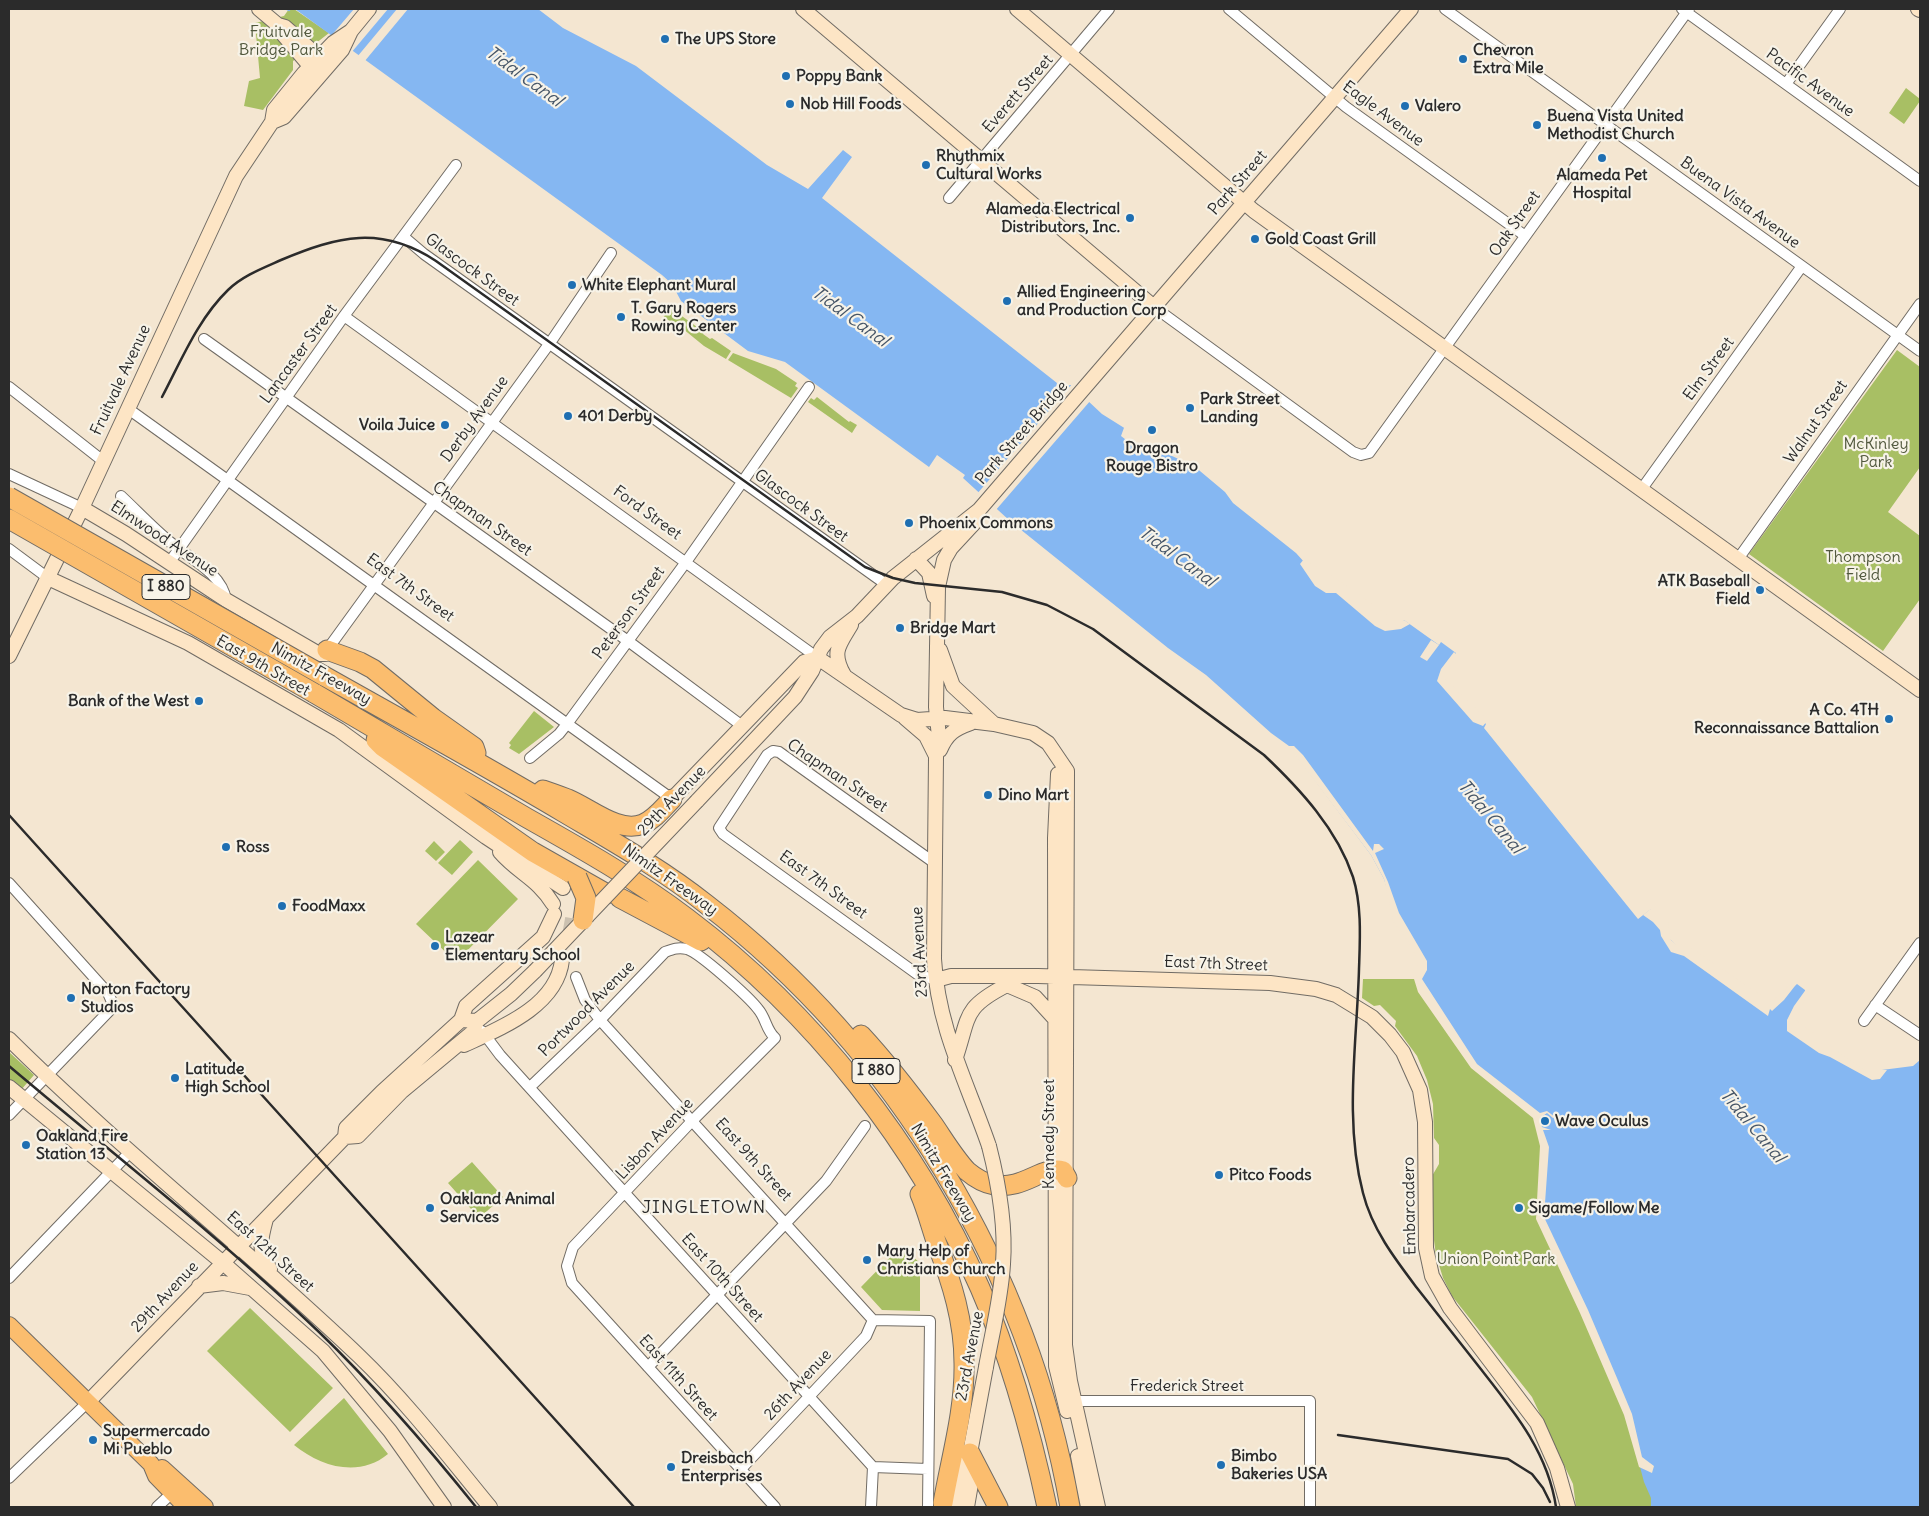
<!DOCTYPE html>
<html>
<head>
<meta charset="utf-8">
<style>
  body { margin:0 }
  #map { position:relative; width:1929px; height:1516px; overflow:hidden; background:#f4e6d1; font-family:Delius,sans-serif }
  canvas { display:block }
  .frame { position:absolute; inset:0; border:10px solid #2b2b2b; pointer-events:none }
</style>
</head>
<body>
<div id="map">
<canvas width="1929" height="1516"></canvas>
<div class="frame"></div>
</div>
<script>
const ctx = document.querySelector('canvas').getContext('2d');
ctx.lineJoin = 'round';
function fill(path, color) {
  ctx.fillStyle = color;
  ctx.fill(path, 'evenodd');
}
function stroke(path, color, width, dash) {
  ctx.strokeStyle = color;
  ctx.lineWidth = width;
  ctx.lineCap = dash ? 'butt' : 'round';
  ctx.setLineDash(dash || []);
  ctx.stroke(path);
}
function write(font, color, halo, rows, align = 'center') {
  ctx.font = font + ' Delius,sans-serif';
  ctx.lineWidth = 4.5;
  ctx.setLineDash([]);
  ctx.textBaseline = 'middle';
  ctx.strokeStyle = halo;
  ctx.fillStyle = color;
  for (const [text, x, y, turn = 0] of rows) {
    ctx.save();
    ctx.translate(x, y);
    ctx.rotate((+turn || 0) * Math.PI / 180);
    ctx.textAlign = isNaN(turn) ? turn : align;
    if (halo) ctx.strokeText(text, 0, 0);
    ctx.fillText(text, 0, 0);
    ctx.restore();
  }
}
fill(new Path2D(`
  M 289,9 L 294,9 L 329,33 L 293,61 L 293,70 L 263,110 L 244,106 L 249,81 L 260,78 L 255,23 L 284,16 Z
  M 1906,88 L 1920,99 L 1920,101 L 1904,124 L 1889,113 Z
  M 669,309 L 672,309 L 704,332 L 703,334 L 710,339 L 712,338 L 731,351 L 726,359 L 704,346 L 677,324 L 663,318 Z
  M 1897,350 L 1920,367 L 1920,467 L 1888,512 L 1920,536 L 1920,599 L 1883,651 L 1749,554 Z
  M 733,353 L 776,369 L 797,383 L 795,386 L 798,388 L 791,398 L 728,360 Z
  M 817,397 L 849,422 L 850,421 L 857,425 L 852,433 L 808,402 L 811,398 L 814,400 Z
  M 534,711 L 554,727 L 519,754 L 509,748 L 511,745 L 509,743 Z
  M 460,840 L 473,852 L 452,875 L 438,863 Z
  M 434,841 L 445,852 L 436,861 L 425,851 Z
  M 478,860 L 518,899 L 456,962 L 416,924 Z
  M 1363,979 L 1416,979 L 1535,1117 L 1695,1507 L 1576,1507 L 1573,1484 L 1532,1397 L 1452,1296 L 1443,1278 L 1436,1255 L 1432,1226 L 1432,1176 L 1439,1164 L 1439,1145 L 1434,1138 L 1433,1104 L 1427,1080 L 1417,1056 L 1395,1026 L 1396,1021 L 1380,1005 L 1374,1006 L 1362,998 Z
  M 9,1052 L 34,1075 L 21,1090 L 9,1080 Z
  M 472,1162 L 503,1197 L 479,1218 L 448,1183 Z
  M 901,1246 L 920,1263 L 920,1311 L 882,1310 L 861,1287 Z
  M 250,1308 L 333,1388 L 290,1432 L 207,1351 Z
  M 344,1398 L 388,1454 C 359,1478 321,1467 294,1445 Z`), '#a8bf64');
fill(new Path2D(`
  M 295,9 L 538,9 L 563,28 L 636,66 L 767,165 L 808,189 L 843,150 L 852,157 L 822,198 L 1057,383 L 1056,387 L 1071,385 L 1102,414 L 1161,451 L 1194,466 L 1225,492 L 1233,503 L 1296,553 L 1305,563 L 1399,626 L 1404,620 L 1439,645 L 1441,642 L 1456,653 L 1440,677 L 1486,724 L 1484,728 L 1638,919 L 1651,909 L 1669,938 L 1677,946 L 1771,1005 L 1797,984 L 1805,990 L 1805,992 L 1793,1021 L 1833,1052 L 1865,1073 L 1868,1077 L 1874,1071 L 1913,1066 L 1920,1060 L 1920,1507 L 1651,1507 L 1651,1498 L 1644,1482 L 1626,1414 L 1539,1218 L 1542,1146 L 1535,1117 L 1473,1066 L 1420,990 L 1421,961 L 1396,920 L 1384,879 L 1371,855 L 1289,746 L 1271,733 L 1206,675 L 1168,648 L 1010,521 L 963,478 L 965,475 L 937,455 L 929,467 L 785,362 L 748,351 L 681,301 L 672,284 L 662,275 Z`), '#85b7f2');
fill(new Path2D(`
  M 354,9 L 388,9 L 351,53 L 331,36 Z
  M 397,9 L 408,9 L 364,62 L 357,57 Z
  M 1073,383 L 1091,400 L 995,511 L 976,495 Z
  M 1125,425 L 1163,449 L 1156,458 L 1132,441 L 1130,443 L 1121,436 Z
  M 1304,559 L 1338,580 L 1399,623 L 1404,620 L 1410,624 L 1401,629 L 1385,631 L 1375,626 L 1336,593 L 1326,593 L 1315,586 L 1300,564 Z
  M 1431,640 L 1439,645 L 1427,661 L 1420,657 Z
  M 1454,652 L 1457,655 L 1443,677 L 1488,720 L 1483,726 L 1473,722 L 1437,681 L 1441,669 Z
  M 1288,746 L 1294,746 L 1303,755 L 1373,851 L 1374,844 L 1379,844 L 1384,849 L 1375,853 L 1388,882 L 1399,913 L 1427,961 L 1427,970 L 1422,979 L 1477,1064 L 1540,1113 L 1547,1111 L 1555,1117 L 1553,1118 L 1547,1113 L 1540,1118 L 1542,1127 L 1551,1130 L 1543,1130 L 1549,1147 L 1544,1217 L 1588,1310 L 1617,1378 L 1632,1414 L 1642,1457 L 1654,1466 L 1652,1473 L 1639,1467 L 1624,1415 L 1580,1313 L 1536,1219 L 1540,1146 L 1533,1118 L 1471,1068 L 1418,992 L 1414,979 L 1419,962 L 1408,941 L 1393,921 L 1384,879 L 1371,855 Z
  M 1653,907 L 1668,922 L 1671,940 L 1678,946 L 1679,944 L 1690,947 L 1771,1002 L 1793,982 L 1798,982 L 1784,1000 L 1772,1011 L 1770,1009 L 1768,1016 L 1684,956 L 1671,952 L 1661,936 L 1660,930 L 1653,922 L 1643,915 Z
  M 1807,988 L 1808,993 L 1796,1020 L 1831,1046 L 1835,1050 L 1833,1052 L 1837,1051 L 1867,1071 L 1868,1074 L 1872,1070 L 1887,1070 L 1880,1079 L 1872,1080 L 1830,1057 L 1819,1053 L 1787,1031 L 1787,1020 L 1794,1006 Z`), '#f4e6d1');
stroke(new Path2D(`
  M 287,9 L 289,10`), '#85b7f2', 2.5);
stroke(new Path2D(`
  M 564,924 L 575,926 L 586,922`), '#ccc1b0', 14, [14, 7]);
const street = new Path2D(`
  M 1229,9 L 1346,107 L 1524,235
  M 1445,9 L 1920,351
  M 1682,9 L 1920,181
  M 1786,84 L 1840,9
  M 949,198 L 1109,9
  M 404,237 L 424,254 L 887,585
  M 1154,307 L 1353,452 L 1361,455 L 1369,453 L 1689,9
  M 344,316 L 818,658
  M 204,339 L 628,641 L 741,725
  M 9,387 L 103,461
  M 127,408 L 672,799
  M 9,474 L 82,508
  M 1641,490 L 1802,266
  M 121,496 C 138,512 153,528 170,542 C 189,558 222,573 226,600
  M 9,549 L 48,578
  M 1738,559 L 1920,304
  M 169,563 L 344,316 L 456,165
  M 327,650 L 552,340 L 611,253
  M 530,758 L 559,734 L 567,724 L 686,562 L 809,387
  M 9,883 L 108,993 L 112,1002 L 111,1009 L 9,1115
  M 576,977 L 585,1000 L 600,1020 L 873,1320 L 930,1321 L 928,1507
  M 936,980 L 917,974 L 723,834 L 719,828 L 767,755 L 773,751 L 779,752 L 936,864
  M 1875,1005 L 1920,1035
  M 1864,1021 L 1920,943
  M 482,1031 L 500,1055 L 873,1467 L 928,1469
  M 530,1087 L 600,1020 L 665,952 C 673,949 678,947 687,949 C 700,953 749,997 758,1009 C 766,1018 766,1030 775,1038 L 693,1120 L 573,1247 L 567,1266 L 572,1283 L 775,1507
  M 9,1278 L 129,1153
  M 648,1367 L 826,1181 L 865,1126
  M 1069,1401 L 1310,1401 L 1310,1507
  M 741,1469 L 866,1336 L 873,1320
  M 9,1478 L 88,1402
  M 157,1507 L 172,1493
  M 871,1507 L 873,1467`);
const secondary = new Path2D(`
  M 259,9 L 278,25 L 285,27 L 319,57 L 322,66
  M 803,9 L 1154,307
  M 1017,9 L 1254,211 L 1920,690
  M 1918,9 L 1920,10
  M 281,32 L 310,66 L 319,69
  M 272,122 L 284,117 L 342,50 L 351,31 L 369,9
  M 82,508 L 126,534 L 226,600 L 319,654 L 325,654 L 327,650
  M 978,513 L 976,521 L 951,548 L 944,560 L 938,587 L 936,707 L 939,737 L 936,757 L 934,959 C 938,1029 967,1082 989,1146
  M 916,559 L 929,573 L 934,596
  M 48,578 L 188,643 L 339,730 L 486,837 L 563,888
  M 940,650 L 953,686 L 994,724
  M 9,656 L 82,508 L 236,176 L 272,122 L 274,110 L 304,73 L 333,43 L 351,31
  M 818,658 L 901,715 L 917,720 L 945,718 L 994,724 L 1033,733 L 1048,743 L 1067,771 L 1065,1345 L 1070,1381 L 1098,1507
  M 844,675 C 831,652 839,645 851,625
  M 905,718 L 926,736 L 935,754
  M 940,750 C 947,734 954,729 971,723
  M 1058,774 L 1055,838 L 1056,1350 L 1056,1366 L 1067,1411
  M 672,799 L 804,662 L 818,658
  M 697,801 L 795,697 L 812,671 L 821,649 L 830,637 L 857,616 L 893,578 L 979,510 L 1411,9
  M 500,852 C 518,873 538,879 553,904
  M 936,980 L 951,976 L 1038,976 L 1270,983 L 1316,989 L 1336,995 L 1372,1017 L 1390,1035 L 1403,1052 L 1420,1090 L 1425,1122 L 1426,1248 L 1432,1276 L 1450,1308 L 1537,1423 L 1557,1468 L 1568,1507
  M 461,1020 L 466,1006 L 543,937 L 554,914
  M 9,1039 C 121,1150 245,1247 359,1356 C 407,1402 448,1456 490,1507
  M 464,1045 C 501,1028 557,1006 562,960
  M 955,1060 C 970,1016 962,1008 1007,985 L 1035,997 L 1056,1020
  M 9,1087 L 222,1262 L 323,1351 L 390,1431 L 444,1507
  M 345,1137 L 358,1136 L 402,1091 L 473,1032 L 477,1021 L 511,994 L 535,971
  M 266,1219 C 260,1241 258,1249 270,1269
  M 199,1286 L 223,1283 L 250,1288
  M 88,1402 L 345,1137 L 346,1128 L 382,1092 L 461,1020 L 477,1021
  M 1078,1456 L 1088,1507
  M 953,1507 L 960,1469 L 970,1453
  M 967,1507 L 972,1478 L 970,1453 L 986,1367`);
const primary = new Path2D(`
  M 9,1325 L 151,1464 L 156,1476 L 186,1507
  M 162,1468 L 205,1507`);
const highway = new Path2D(`
  M 327,650 L 360,662 L 373,669 L 433,718 L 474,747 L 476,753
  M 324,676 C 404,721 484,765 563,812 C 612,841 662,869 706,904 C 898,1052 1028,1269 1070,1507
  M 314,693 C 385,735 456,776 527,818 C 582,849 637,880 687,918 C 813,1013 917,1144 980,1288 C 1011,1359 1031,1432 1047,1507
  M 376,740 L 383,747 L 533,852 L 607,894
  M 543,790 C 552,793 560,796 568,799 C 590,808 619,834 643,824 C 655,819 663,808 672,799
  M 620,898 L 701,941
  M 861,1035 C 887,1063 910,1093 933,1124 C 944,1140 954,1157 967,1171 C 974,1177 984,1183 994,1185 C 1024,1190 1042,1165 1063,1171 L 1067,1178
  M 920,1194 C 927,1210 931,1227 937,1244 C 952,1283 964,1321 964,1363 C 965,1410 951,1457 943,1503
  M 970,1453 L 998,1507`);
stroke(street, '#716c65', 12);
stroke(secondary, '#716c65', 16);
stroke(primary, '#716c65', 18);
stroke(highway, '#716c65', 21);
stroke(street, '#fff', 10);
stroke(secondary, '#fde5c5', 14);
stroke(primary, '#fbbd6e', 16);
stroke(highway, '#fbbd6e', 19);
stroke(new Path2D(`
  M 162,397 C 181,361 198,319 228,290 C 242,276 263,268 281,260 C 338,236 381,225 436,261 L 865,567 L 893,578 L 915,583 L 1002,592 L 1047,605 L 1093,629 L 1264,755 C 1300,789 1337,829 1353,877 C 1362,906 1360,939 1359,969 C 1357,1042 1344,1121 1363,1193 C 1372,1229 1395,1259 1417,1288 C 1438,1315 1459,1341 1480,1368 C 1513,1410 1548,1452 1556,1507
  M 9,815 L 634,1507
  M 9,1066 C 113,1154 221,1238 319,1332 C 376,1387 427,1446 476,1507
  M 1338,1435 L 1508,1459 L 1532,1474 L 1543,1488 L 1550,1502`), '#2b2b2b', 2.5);
const secondaryBridge = new Path2D(`
  M 535,971 L 697,801
  M 986,1367 C 992,1333 1001,1299 1003,1264 C 1006,1224 999,1185 989,1146`);
const highwayBridge = new Path2D(`
  M 9,497 L 324,676
  M 9,519 L 314,693
  M 577,877 L 586,898 L 583,920`);
stroke(secondaryBridge, '#716c65', 16, []);
stroke(highwayBridge, '#716c65', 21, []);
stroke(secondaryBridge, '#fde5c5', 14);
stroke(highwayBridge, '#fbbd6e', 19);
for (const [x, y, r, color] of [
  [665,39,5,"#1f6fb2"],
  [1463,59,5,"#1f6fb2"],
  [786,76,5,"#1f6fb2"],
  [790,104,5,"#1f6fb2"],
  [1405,106,5,"#1f6fb2"],
  [1537,125,5,"#1f6fb2"],
  [1602,158,5,"#1f6fb2"],
  [926,165,5,"#1f6fb2"],
  [1130,218,5,"#1f6fb2"],
  [1255,239,5,"#1f6fb2"],
  [572,285,5,"#1f6fb2"],
  [1007,301,5,"#1f6fb2"],
  [621,317,5,"#1f6fb2"],
  [1190,408,5,"#1f6fb2"],
  [568,416,5,"#1f6fb2"],
  [445,425,5,"#1f6fb2"],
  [1152,430,5,"#1f6fb2"],
  [909,523,5,"#1f6fb2"],
  [1760,590,5,"#1f6fb2"],
  [900,628,5,"#1f6fb2"],
  [199,701,5,"#1f6fb2"],
  [1889,719,5,"#1f6fb2"],
  [988,795,5,"#1f6fb2"],
  [226,847,5,"#1f6fb2"],
  [282,906,5,"#1f6fb2"],
  [435,946,5,"#1f6fb2"],
  [71,998,5,"#1f6fb2"],
  [175,1078,5,"#1f6fb2"],
  [1545,1121,5,"#1f6fb2"],
  [26,1145,5,"#1f6fb2"],
  [1219,1175,5,"#1f6fb2"],
  [430,1208,5,"#1f6fb2"],
  [1519,1208,5,"#1f6fb2"],
  [867,1260,5,"#1f6fb2"],
  [93,1440,5,"#1f6fb2"],
  [1221,1465,5,"#1f6fb2"],
  [671,1467,5,"#1f6fb2"]
]) {
  const dot = new Path2D();
  dot.arc(x, y, r, 0, 2 * Math.PI);
  ctx.fillStyle = color;
  ctx.fill(dot);
  stroke(dot, '#f7f3e8', 2);
}
for (const [x, y, w] of [
  [166,587,48],
  [876,1071,48]
]) {
  const box = new Path2D();
  box.roundRect(x - w / 2, y - 12.5, w, 25, 4);
  ctx.fillStyle = '#f7f3e8';
  ctx.fill(box);
  stroke(box, '#2b2b2b', 1);
}
write('bold 15px', '#2b2b2b', null, [
  ["I 880",166,587],
  ["I 880",876,1071]
]);
write('16px', '#50573c', '#f7f3e8', [
  ["Fruitvale",281,32],
  ["Bridge Park",281,50],
  ["McKinley",1876,444],
  ["Park",1876,462],
  ["Thompson",1863,557],
  ["Field",1863,575],
  ["Union Point Park",1496,1259]
]);
write('bold 16px', '#2b2b2b', '#f7f3e8', [
  ["The UPS Store",675,39],
  ["Chevron",1473,50],
  ["Extra Mile",1473,68],
  ["Poppy Bank",796,76],
  ["Nob Hill Foods",800,104],
  ["Valero",1415,106],
  ["Buena Vista United",1547,116],
  ["Methodist Church",1547,134],
  ["Rhythmix",936,156],
  ["Cultural Works",936,174],
  ["Alameda Pet",1602,175,"center"],
  ["Hospital",1602,193,"center"],
  ["Alameda Electrical",1120,209,"right"],
  ["Distributors, Inc.",1120,227,"right"],
  ["Gold Coast Grill",1265,239],
  ["White Elephant Mural",582,285],
  ["Allied Engineering",1017,292],
  ["and Production Corp",1017,310],
  ["T. Gary Rogers",631,308],
  ["Rowing Center",631,326],
  ["Park Street",1200,399],
  ["Landing",1200,417],
  ["401 Derby",578,416],
  ["Voila Juice",435,425,"right"],
  ["Dragon",1152,448,"center"],
  ["Rouge Bistro",1152,466,"center"],
  ["Phoenix Commons",919,523],
  ["ATK Baseball",1750,581,"right"],
  ["Field",1750,599,"right"],
  ["Bridge Mart",910,628],
  ["Bank of the West",189,701,"right"],
  ["A Co. 4TH",1879,710,"right"],
  ["Reconnaissance Battalion",1879,728,"right"],
  ["Dino Mart",998,795],
  ["Ross",236,847],
  ["FoodMaxx",292,906],
  ["Lazear",445,937],
  ["Elementary School",445,955],
  ["Norton Factory",81,989],
  ["Studios",81,1007],
  ["Latitude",185,1069],
  ["High School",185,1087],
  ["Wave Oculus",1555,1121],
  ["Oakland Fire",36,1136],
  ["Station 13",36,1154],
  ["Pitco Foods",1229,1175],
  ["Oakland Animal",440,1199],
  ["Services",440,1217],
  ["Sigame/Follow Me",1529,1208],
  ["Mary Help of",877,1251],
  ["Christians Church",877,1269],
  ["Supermercado",103,1431],
  ["Mi Pueblo",103,1449],
  ["Bimbo",1231,1456],
  ["Bakeries USA",1231,1474],
  ["Dreisbach",681,1458],
  ["Enterprises",681,1476]
], 'left');
write('16px', '#2b2b2b', '#f7f3e8', [
  ["Pacific Avenue",1810,83,36],
  ["Everett Street",1018,94,-49],
  ["Eagle Avenue",1383,114,37],
  ["Park Street",1238,183,-49],
  ["Buena Vista Avenue",1740,203,36],
  ["Oak Street",1515,224,-55],
  ["Glascock Street",472,270,36],
  ["Lancaster Street",299,354,-54],
  ["Elm Street",1709,369,-54],
  ["Fruitvale Avenue",121,380,-65],
  ["Derby Avenue",475,419,-54],
  ["Walnut Street",1816,422,-55],
  ["Park Street Bridge",1022,433,-49],
  ["Glascock Street",801,506,36],
  ["Ford Street",647,513,36],
  ["Chapman Street",482,519,35],
  ["Elmwood Avenue",164,539,33],
  ["East 7th Street",410,588,36],
  ["Peterson Street",629,613,-54],
  ["East 9th Street",263,666,30],
  ["Nimitz Freeway",321,674,29],
  ["Chapman Street",837,776,34],
  ["29th Avenue",672,801,-46],
  ["Nimitz Freeway",670,880,35],
  ["East 7th Street",823,885,36],
  ["23rd Avenue",920,952,-93],
  ["East 7th Street",1216,964,2],
  ["Portwood Avenue",587,1009,-45],
  ["Kennedy Street",1049,1134,-90],
  ["Lisbon Avenue",655,1139,-47],
  ["East 9th Street",753,1160,48],
  ["Nimitz Freeway",943,1173,59],
  ["Embarcadero",1410,1206,-91],
  ["East 12th Street",270,1252,42],
  ["East 10th Street",722,1278,48],
  ["29th Avenue",165,1297,-47],
  ["23rd Avenue",970,1356,-79],
  ["East 11th Street",678,1378,48],
  ["26th Avenue",798,1385,-47],
  ["Frederick Street",1187,1386]
]);
write('italic 18px', '#465567', '#f7f3e8', [
  ["Tidal Canal",524,77,36],
  ["Tidal Canal",850,317,36],
  ["Tidal Canal",1177,557,36],
  ["Tidal Canal",1490,817,50],
  ["Tidal Canal",1752,1126,50]
]);
ctx.letterSpacing = '1px';
write('18px', '#2b2b2b', '#f7f3e8', [
  ["JINGLETOWN",704,1208]
]);
ctx.letterSpacing = '0px';
</script>
</body>
</html>
